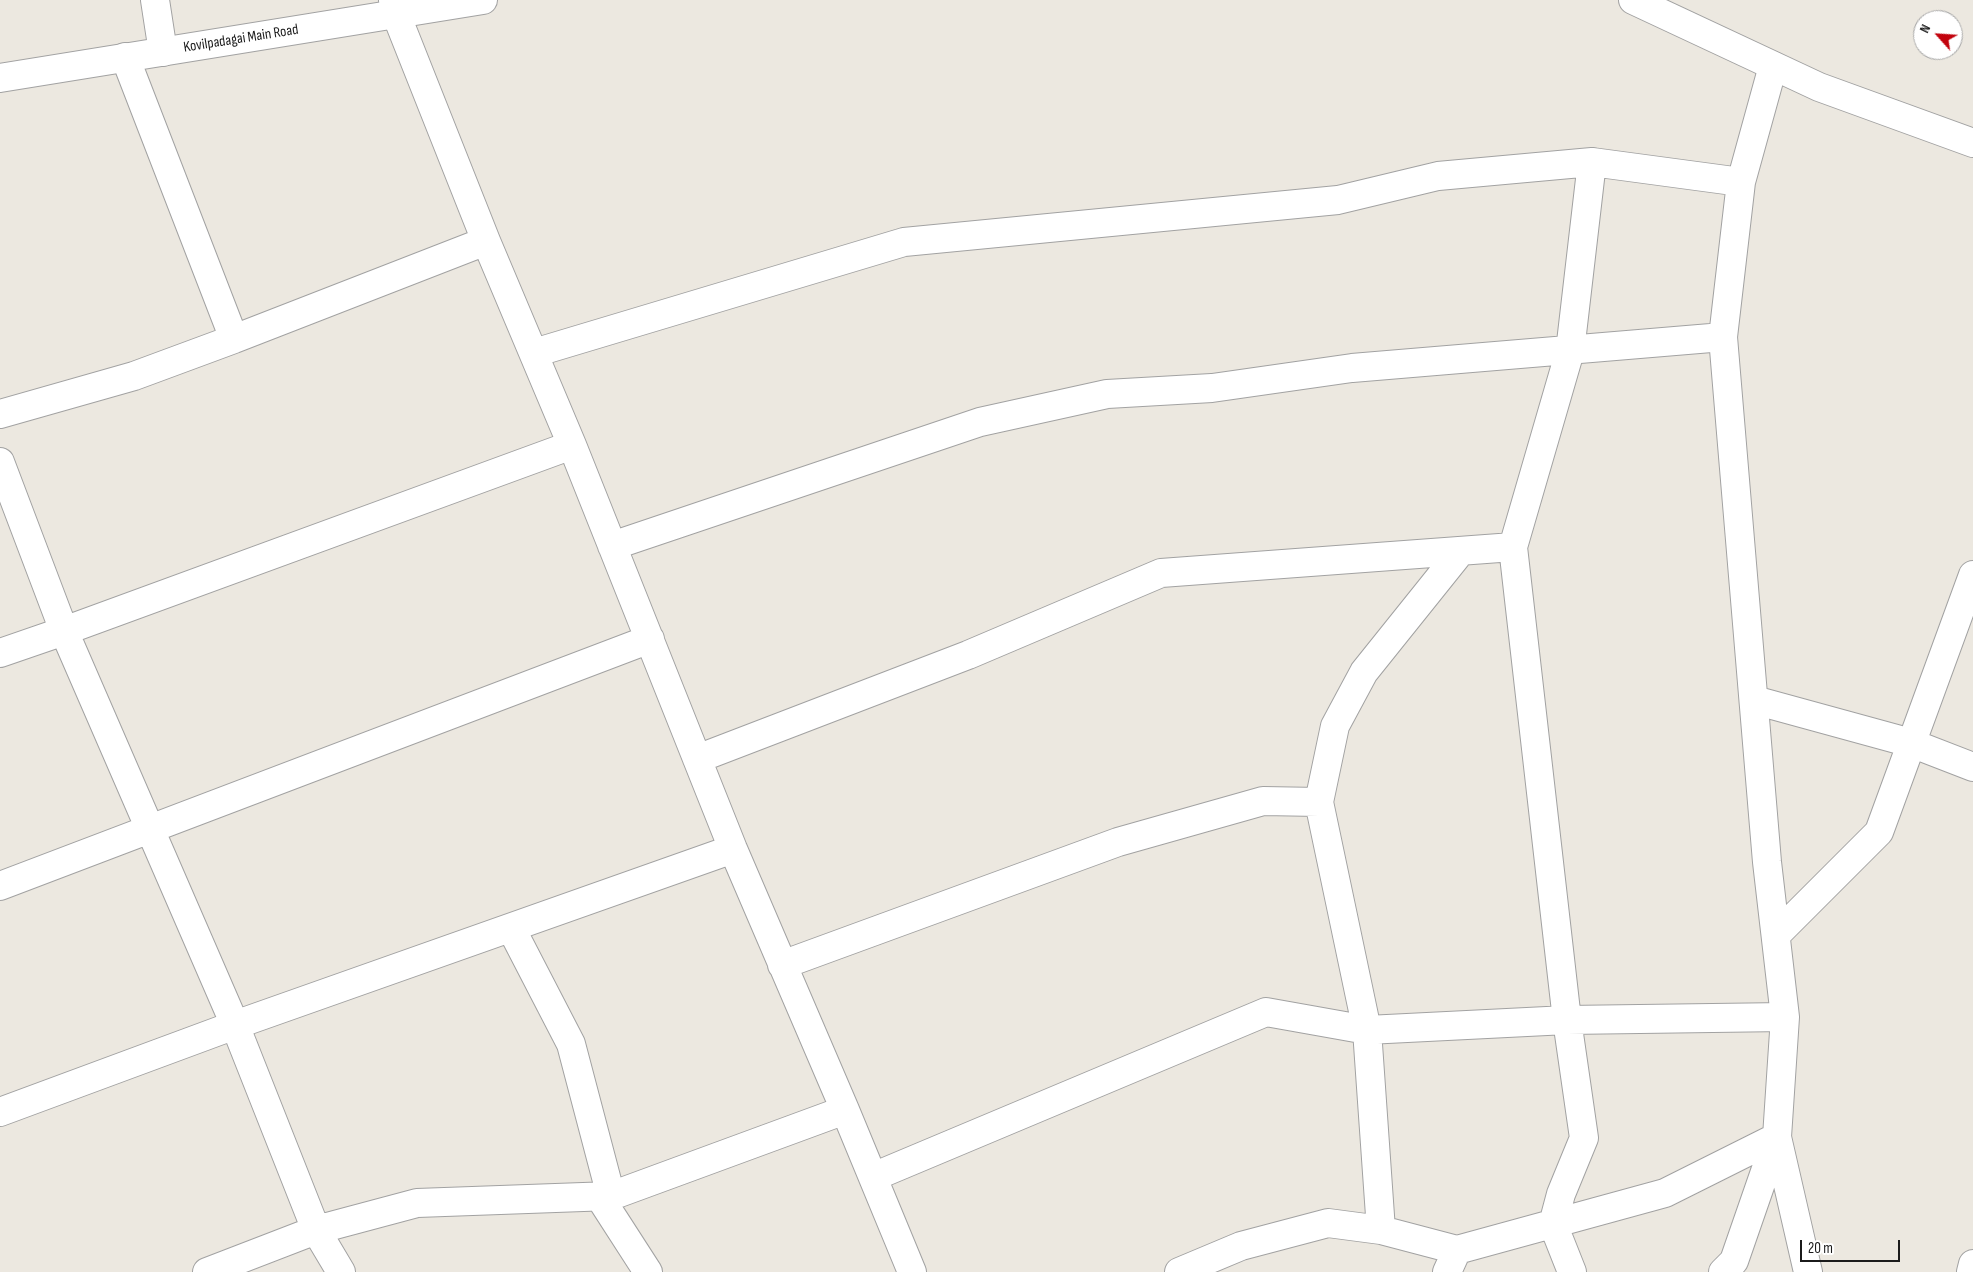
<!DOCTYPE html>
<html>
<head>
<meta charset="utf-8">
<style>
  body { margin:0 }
  #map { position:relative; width:1973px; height:1272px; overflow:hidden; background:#ece8e0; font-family:"Sofia Sans Condensed",sans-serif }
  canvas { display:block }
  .north { position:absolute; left:1913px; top:10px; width:50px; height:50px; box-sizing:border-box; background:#fff; border:1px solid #a4a4a4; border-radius:50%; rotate:296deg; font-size:14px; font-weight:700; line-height:20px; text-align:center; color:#1b1b1b }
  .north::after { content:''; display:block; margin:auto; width:18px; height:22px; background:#c2030d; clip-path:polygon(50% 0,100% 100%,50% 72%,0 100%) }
  .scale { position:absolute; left:1800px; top:1240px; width:100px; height:22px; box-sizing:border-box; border:2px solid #1b1b1b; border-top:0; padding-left:6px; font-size:15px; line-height:18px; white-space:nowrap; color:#1b1b1b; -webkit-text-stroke:4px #fff; paint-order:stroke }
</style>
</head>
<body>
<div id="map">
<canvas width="1973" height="1272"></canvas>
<div class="north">N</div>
<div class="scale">20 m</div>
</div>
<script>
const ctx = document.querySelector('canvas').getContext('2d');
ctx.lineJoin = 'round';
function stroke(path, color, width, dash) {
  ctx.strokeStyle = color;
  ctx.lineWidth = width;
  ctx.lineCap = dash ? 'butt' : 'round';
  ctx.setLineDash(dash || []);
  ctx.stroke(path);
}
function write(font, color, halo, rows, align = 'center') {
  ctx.font = font + ' "Sofia Sans Condensed",sans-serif';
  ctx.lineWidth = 4;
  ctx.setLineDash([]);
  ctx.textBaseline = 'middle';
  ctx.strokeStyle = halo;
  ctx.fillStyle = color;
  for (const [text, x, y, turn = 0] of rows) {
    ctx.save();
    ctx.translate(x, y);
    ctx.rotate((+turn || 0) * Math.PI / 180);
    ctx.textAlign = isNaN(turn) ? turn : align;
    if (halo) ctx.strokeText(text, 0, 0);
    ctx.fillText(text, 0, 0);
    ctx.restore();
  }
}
const minor = new Path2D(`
  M 155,0 L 163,52
  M 393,0 L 396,14 L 486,241 L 572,445 L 733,849 L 845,1110 L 912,1272
  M 125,57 L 234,339 L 486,241
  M 1773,66 L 1741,182 L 1723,337 L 1767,862 L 1785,1017 L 1777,1137 L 1808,1272
  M 534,353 L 904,242 L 1338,200 L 1438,176 L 1592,162 L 1741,182
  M 0,414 L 134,376 L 234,339
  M 0,462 L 64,631 L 235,1025 L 316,1230 L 341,1272
  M 612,546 L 980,422 L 1107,394 L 1212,388 L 1352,368 L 1723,337
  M 0,653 L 64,631 L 572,445
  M 1754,700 L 1911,743 L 1973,767
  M 697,759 L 968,655 L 1161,573 L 1513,547
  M 0,886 L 650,639
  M 511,928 L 571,1044 L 611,1196
  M 1776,935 L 1879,832 L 1973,575
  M 782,965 L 1118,842 L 1263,801 L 1319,802
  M 0,1112 L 235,1025 L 733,849
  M 873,1177 L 1266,1012 L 1367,1030 L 1567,1020 L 1785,1017
  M 599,1196 L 648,1272
  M 1381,1230 L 1367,1030 L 1319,802 L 1335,726 L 1364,672 L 1461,551
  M 207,1272 L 316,1230 L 417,1203 L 611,1196 L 845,1110
  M 1179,1272 L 1241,1246 L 1328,1223 L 1381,1230 L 1457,1250 L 1665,1193 L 1777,1137
  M 1447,1272 L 1457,1250
  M 1572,1272 L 1553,1224 L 1561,1194 L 1584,1138 L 1567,1020 L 1513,547 L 1570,351 L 1592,162
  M 1723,1272 L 1734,1261 L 1777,1137
  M 1971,1272 L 1973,1264`);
const tertiary = new Path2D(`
  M 1633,0 L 1819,87 L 1973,143
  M 0,78 L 483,0`);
stroke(minor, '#a2a2a2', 30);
stroke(tertiary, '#a2a2a2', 30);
stroke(minor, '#fff', 28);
stroke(tertiary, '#fff', 28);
write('15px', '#1b1b1b', '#fff', [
  ["Kovilpadagai Main Road",241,39,-9]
]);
</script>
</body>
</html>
